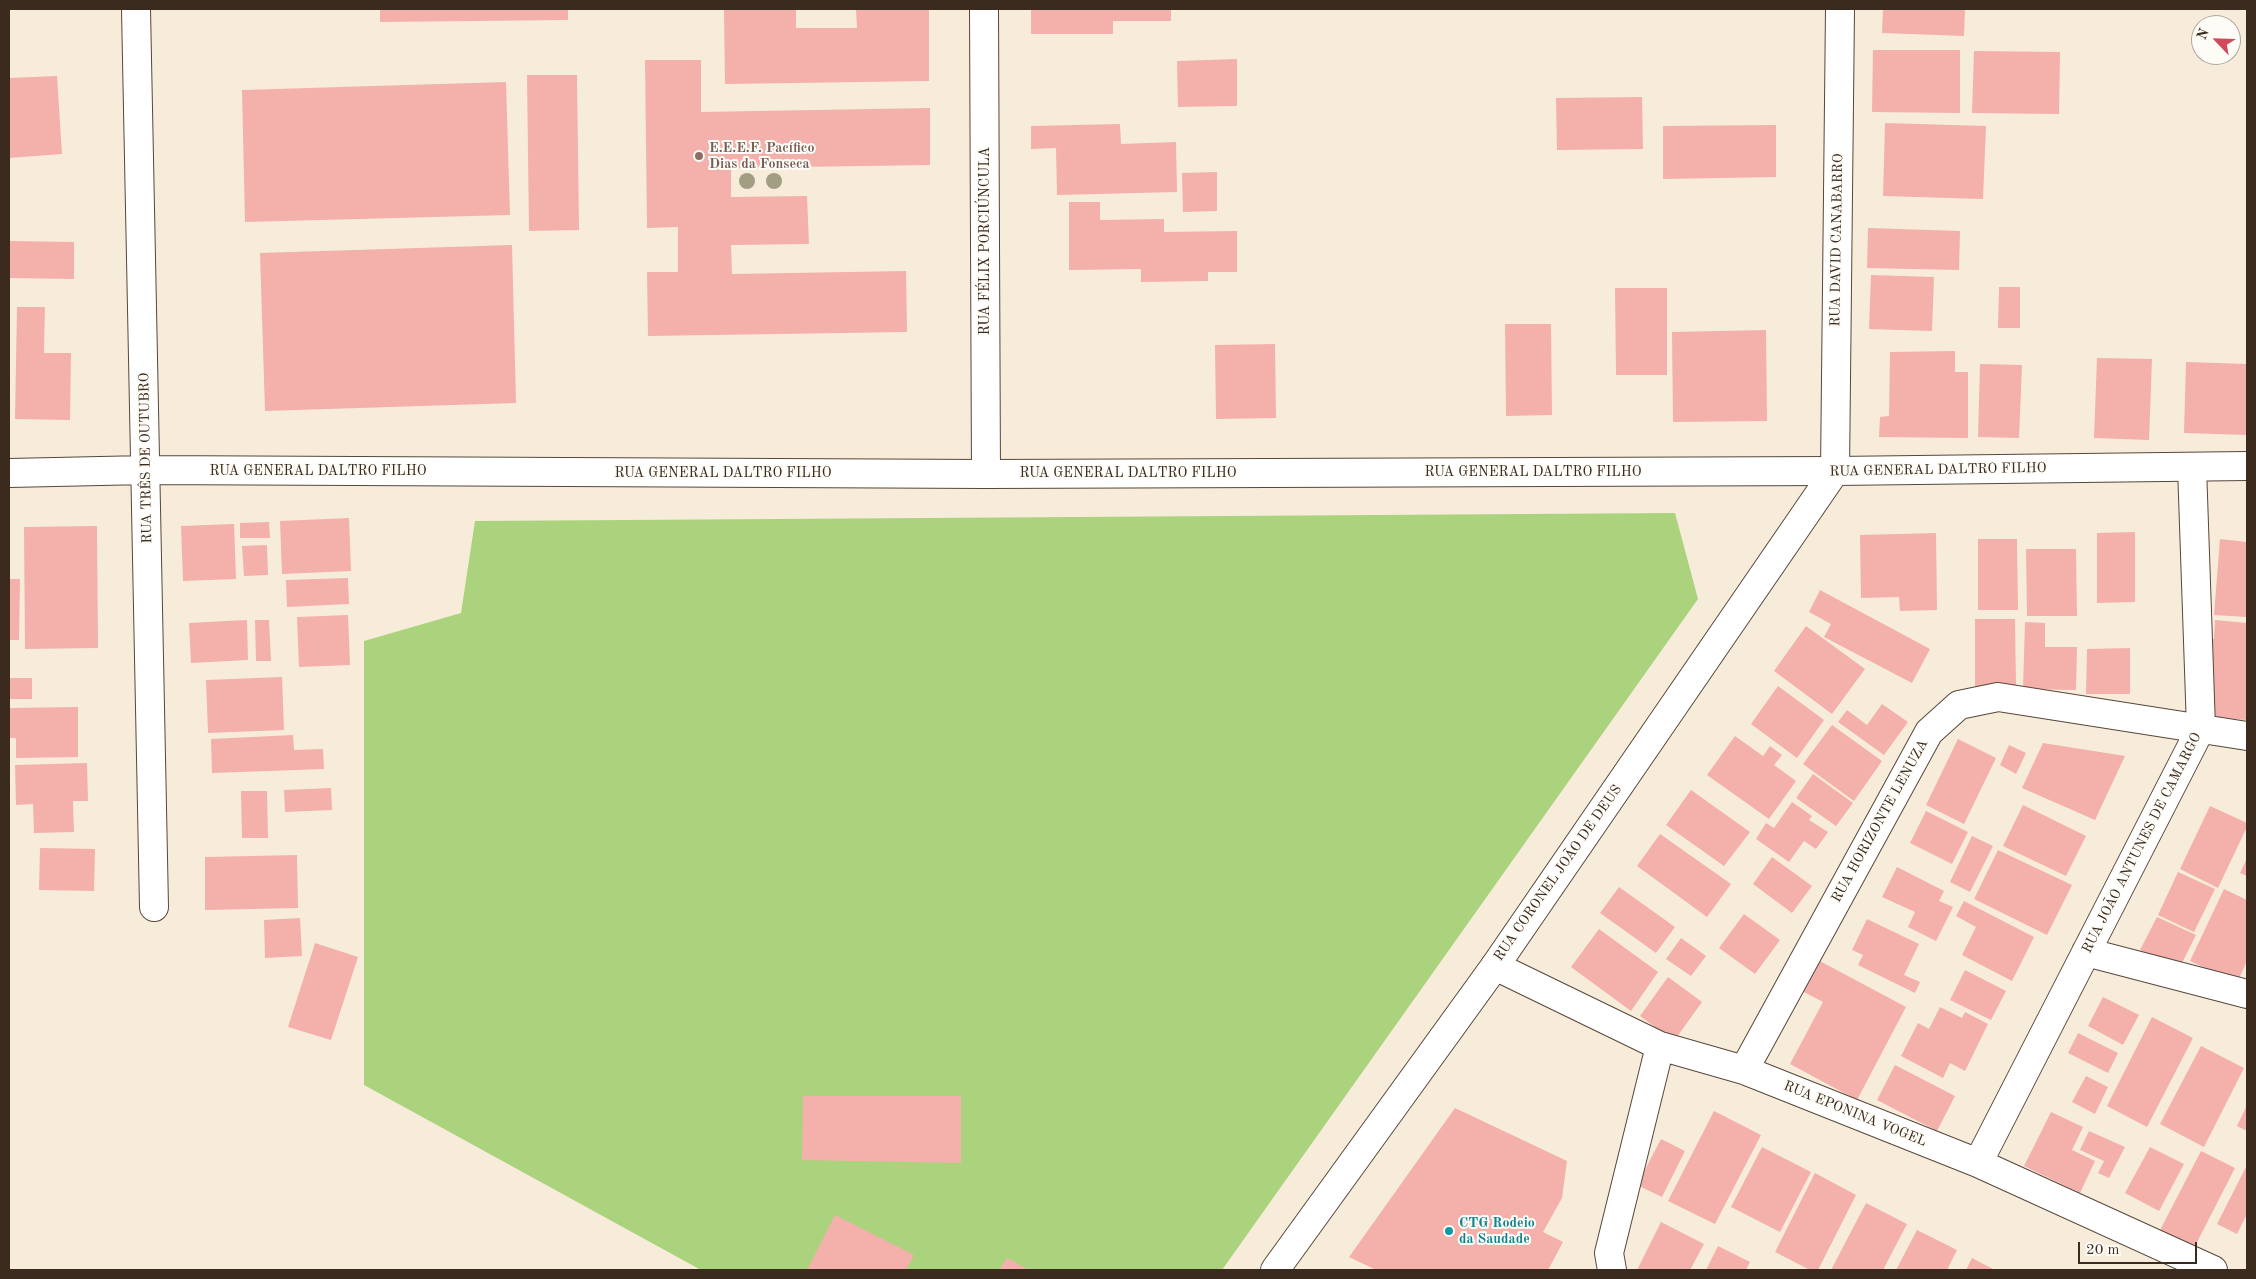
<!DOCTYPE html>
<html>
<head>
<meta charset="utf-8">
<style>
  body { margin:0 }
  #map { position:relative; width:2256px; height:1279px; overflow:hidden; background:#f7ecda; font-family:"Old Standard TT",serif }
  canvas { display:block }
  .frame { position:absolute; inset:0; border:10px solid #3b2a1e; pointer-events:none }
  .north { position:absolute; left:2191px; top:15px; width:50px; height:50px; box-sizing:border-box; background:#fdfcf7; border:1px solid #afa8a0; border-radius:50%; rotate:294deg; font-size:14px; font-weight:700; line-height:20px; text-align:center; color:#3b2a1e }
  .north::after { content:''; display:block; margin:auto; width:18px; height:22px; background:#d1495b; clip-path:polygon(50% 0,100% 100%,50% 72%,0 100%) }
  .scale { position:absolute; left:2078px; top:1242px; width:119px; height:22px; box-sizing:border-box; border:2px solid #3b2a1e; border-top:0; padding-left:6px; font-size:15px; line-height:18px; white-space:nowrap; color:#3b2a1e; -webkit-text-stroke:4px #fdfcf7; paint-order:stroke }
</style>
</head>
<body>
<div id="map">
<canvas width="2256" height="1279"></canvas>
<div class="frame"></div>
<div class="north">N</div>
<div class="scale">20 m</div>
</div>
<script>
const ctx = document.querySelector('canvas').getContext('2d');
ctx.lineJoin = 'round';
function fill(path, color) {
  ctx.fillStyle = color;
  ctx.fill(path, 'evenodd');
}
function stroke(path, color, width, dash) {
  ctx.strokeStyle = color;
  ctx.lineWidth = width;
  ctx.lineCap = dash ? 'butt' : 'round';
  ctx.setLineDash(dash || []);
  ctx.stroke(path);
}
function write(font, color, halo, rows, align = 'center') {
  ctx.font = font + ' "Old Standard TT",serif';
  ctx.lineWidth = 4;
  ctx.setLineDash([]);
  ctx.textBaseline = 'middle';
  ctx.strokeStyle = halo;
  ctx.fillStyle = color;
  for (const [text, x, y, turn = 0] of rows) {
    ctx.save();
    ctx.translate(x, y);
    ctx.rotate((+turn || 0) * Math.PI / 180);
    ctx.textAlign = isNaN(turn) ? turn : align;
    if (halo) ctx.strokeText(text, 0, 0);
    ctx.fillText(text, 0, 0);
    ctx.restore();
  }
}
fill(new Path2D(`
  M 1675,513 L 1698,599 L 1222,1270 L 701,1270 L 364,1085 L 364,641 L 461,613 L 475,521 Z`), '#abd37e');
fill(new Path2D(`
  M 380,9 L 568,9 L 568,20 L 380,22 Z
  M 724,9 L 796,9 L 796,28 L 857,28 L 856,9 L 929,9 L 929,81 L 725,84 Z
  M 1031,9 L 1171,9 L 1171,21 L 1113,21 L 1113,34 L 1031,34 Z
  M 1883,9 L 1965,9 L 1964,36 L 1882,33 Z
  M 1873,50 L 1960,50 L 1960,113 L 1872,112 Z
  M 1974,51 L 2060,52 L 2059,114 L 1972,113 Z
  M 1237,59 L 1237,106 L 1178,107 L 1177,61 Z
  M 645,60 L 701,60 L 701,112 L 930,108 L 930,165 L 731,168 L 731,197 L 807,196 L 809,244 L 731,245 L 732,274 L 906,271 L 907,332 L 648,336 L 647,272 L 678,272 L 678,227 L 647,228 Z
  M 527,75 L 577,75 L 579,230 L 529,231 Z
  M 57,76 L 62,154 L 9,158 L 9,78 Z
  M 506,82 L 510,215 L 245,222 L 242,90 Z
  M 1642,97 L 1643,149 L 1557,150 L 1556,98 Z
  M 1885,123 L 1986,126 L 1983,199 L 1883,196 Z
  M 1120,124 L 1121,144 L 1176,142 L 1177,192 L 1057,195 L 1056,148 L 1031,149 L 1031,126 Z
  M 1776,125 L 1776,177 L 1663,179 L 1663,126 Z
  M 1217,172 L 1217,211 L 1183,212 L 1182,173 Z
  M 1069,202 L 1100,202 L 1100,220 L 1164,219 L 1164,232 L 1237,231 L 1237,272 L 1208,272 L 1208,281 L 1141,282 L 1141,269 L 1069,270 Z
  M 1868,228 L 1960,231 L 1959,270 L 1867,268 Z
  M 9,241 L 74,242 L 74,279 L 9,278 Z
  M 512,245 L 516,403 L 265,411 L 260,253 Z
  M 1871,275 L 1934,277 L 1932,331 L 1869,329 Z
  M 1999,287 L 2020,287 L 2020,328 L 1998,328 Z
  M 1615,288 L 1667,288 L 1667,375 L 1616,375 Z
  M 17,307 L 45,307 L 44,353 L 71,353 L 70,420 L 15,419 Z
  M 1505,324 L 1551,324 L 1552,415 L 1506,416 Z
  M 1766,330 L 1767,421 L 1673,422 L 1672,332 Z
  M 1275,344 L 1276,418 L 1216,419 L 1215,345 Z
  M 1955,351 L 1955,372 L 1968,372 L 1968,438 L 1879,437 L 1880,417 L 1889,416 L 1890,352 Z
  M 2097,358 L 2152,359 L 2149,440 L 2094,438 Z
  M 2186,362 L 2247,364 L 2247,435 L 2184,433 Z
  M 1980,364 L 2022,365 L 2019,438 L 1978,437 Z
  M 349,518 L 351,571 L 282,574 L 280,521 Z
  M 269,522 L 270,538 L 240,538 L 240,523 Z
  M 234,524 L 236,579 L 183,581 L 181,526 Z
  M 97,526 L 98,648 L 25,649 L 24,527 Z
  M 2135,532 L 2135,602 L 2097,603 L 2097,533 Z
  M 1936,533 L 1937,610 L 1900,611 L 1899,597 L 1861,598 L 1860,535 Z
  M 1978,539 L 2017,539 L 2018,610 L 1978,610 Z
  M 2220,539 L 2247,542 L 2246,617 L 2214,615 Z
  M 267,545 L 268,575 L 244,576 L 242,546 Z
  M 2026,549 L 2076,549 L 2077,616 L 2027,616 Z
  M 348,578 L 349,604 L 287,607 L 286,580 Z
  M 9,579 L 20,579 L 19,640 L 9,640 Z
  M 1820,590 L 1930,649 L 1912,683 L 1824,637 L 1831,624 L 1809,612 Z
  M 348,615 L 350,665 L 299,667 L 297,617 Z
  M 1975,619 L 2015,619 L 2016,687 L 1975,687 Z
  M 247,620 L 248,660 L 191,663 L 189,623 Z
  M 255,620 L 269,620 L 271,661 L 256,661 Z
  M 2215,620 L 2247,623 L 2247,720 L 2209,717 L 2213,671 L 2206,671 L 2208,639 L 2214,639 Z
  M 2025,622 L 2045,623 L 2045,647 L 2077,647 L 2076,690 L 2023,689 Z
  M 1806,626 L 1865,669 L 1832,714 L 1774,671 Z
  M 2130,648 L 2130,694 L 2086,694 L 2087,649 Z
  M 282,677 L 284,730 L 208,733 L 206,680 Z
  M 9,678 L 32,678 L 32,699 L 9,699 Z
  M 1778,686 L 1824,720 L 1797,758 L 1751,724 Z
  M 1882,704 L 1908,722 L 1884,755 L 1838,722 L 1847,710 L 1867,725 Z
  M 78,707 L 78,757 L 16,758 L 16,738 L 9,738 L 9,708 Z
  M 1832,725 L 1882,761 L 1854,801 L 1803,764 Z
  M 293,735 L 294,750 L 323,749 L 324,769 L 212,773 L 211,739 Z
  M 1735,736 L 1763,756 L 1770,746 L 1782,755 L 1774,765 L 1796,781 L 1769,819 L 1707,775 Z
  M 1958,739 L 1996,758 L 1964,824 L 1926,805 Z
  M 2043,743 L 2125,756 L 2095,820 L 2022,788 Z
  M 2009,745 L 2026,753 L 2016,774 L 2000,765 Z
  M 87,763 L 88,801 L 73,801 L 74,832 L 34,833 L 33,804 L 16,805 L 15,765 Z
  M 1813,774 L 1853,803 L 1836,826 L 1796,798 Z
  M 331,788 L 332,810 L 285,812 L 284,790 Z
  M 1691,790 L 1750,832 L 1724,866 L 1666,825 Z
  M 241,791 L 267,791 L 268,838 L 242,838 Z
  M 1792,802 L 1812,816 L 1809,820 L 1828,832 L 1816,849 L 1804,841 L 1789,862 L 1756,839 L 1766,823 L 1774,828 Z
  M 2023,805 L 2086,836 L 2066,876 L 2003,846 Z
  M 2210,806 L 2247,823 L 2247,827 L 2218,888 L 2180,869 Z
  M 1926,811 L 1968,832 L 1952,864 L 1910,843 Z
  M 1660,834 L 1731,884 L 1707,917 L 1637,866 Z
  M 1972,836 L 1993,846 L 1970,892 L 1950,882 Z
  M 40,848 L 95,849 L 94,891 L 39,890 Z
  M 1998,850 L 2072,885 L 2047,935 L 1974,899 Z
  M 297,855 L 298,908 L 205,910 L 205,857 Z
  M 1772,857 L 1812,886 L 1792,913 L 1753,884 Z
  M 2247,858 L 2247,876 L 2240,873 Z
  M 1897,867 L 1944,891 L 1939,901 L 1953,907 L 1936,941 L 1908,927 L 1915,912 L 1882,897 Z
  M 2178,872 L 2215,889 L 2194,932 L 2158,915 Z
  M 1619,887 L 1675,927 L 1656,953 L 1600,913 Z
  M 2224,889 L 2247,900 L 2247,961 L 2237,983 L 2190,961 Z
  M 1964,901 L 2034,937 L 2012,981 L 1962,955 L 1976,927 L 1956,916 Z
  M 1744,914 L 1780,940 L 1755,974 L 1719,948 Z
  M 2157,917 L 2196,935 L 2179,969 L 2140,950 Z
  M 300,918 L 302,956 L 265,958 L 264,920 Z
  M 1867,919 L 1919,944 L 1904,975 L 1920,982 L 1915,993 L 1858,965 L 1863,955 L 1852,950 Z
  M 1599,929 L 1658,972 L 1631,1011 L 1571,967 Z
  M 1681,938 L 1706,956 L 1691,976 L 1666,959 Z
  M 315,943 L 358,957 L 331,1040 L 288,1027 Z
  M 1816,959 L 1906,1007 L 1857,1100 L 1790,1064 L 1823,1002 L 1800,990 Z
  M 1965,970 L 2006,991 L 1991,1020 L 1950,1000 Z
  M 1668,977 L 1702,1002 L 1674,1041 L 1640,1016 Z
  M 2103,997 L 2139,1015 L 2123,1045 L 2088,1026 Z
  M 1940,1007 L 1962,1018 L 1965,1012 L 1988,1024 L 1965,1071 L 1950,1063 L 1943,1078 L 1901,1056 L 1918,1023 L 1929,1029 Z
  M 2152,1017 L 2193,1038 L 2147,1127 L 2107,1106 Z
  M 2078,1033 L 2118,1053 L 2108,1073 L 2068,1053 Z
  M 2201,1046 L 2244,1068 L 2204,1147 L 2160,1124 Z
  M 1895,1065 L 1955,1096 L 1937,1131 L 1877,1100 Z
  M 2086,1076 L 2108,1087 L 2095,1114 L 2072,1102 Z
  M 803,1096 L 961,1096 L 961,1163 L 802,1160 Z
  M 2247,1105 L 2247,1131 L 2237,1126 Z
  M 1455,1108 L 1567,1161 L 1562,1198 L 1543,1232 L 1563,1242 L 1548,1270 L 1376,1270 L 1349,1257 Z
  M 1714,1111 L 1761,1135 L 1715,1224 L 1668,1201 Z
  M 2051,1112 L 2083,1127 L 2072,1150 L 2095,1161 L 2080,1193 L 2024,1166 Z
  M 2089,1131 L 2125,1147 L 2109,1178 L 2098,1173 L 2104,1161 L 2080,1150 Z
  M 1661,1139 L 1685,1151 L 1662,1197 L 1637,1185 Z
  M 1762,1147 L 1811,1172 L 1780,1232 L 1731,1207 Z
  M 2150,1147 L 2184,1164 L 2159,1211 L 2125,1193 Z
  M 2201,1151 L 2235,1168 L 2192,1252 L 2158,1234 Z
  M 2247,1165 L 2247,1214 L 2237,1234 L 2217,1224 Z
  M 1815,1173 L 1856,1195 L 1818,1270 L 1810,1270 L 1775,1252 Z
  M 1866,1203 L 1907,1224 L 1883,1270 L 1831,1270 Z
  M 835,1215 L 914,1255 L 906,1270 L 807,1270 Z
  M 1661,1222 L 1704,1244 L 1690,1270 L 1637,1270 Z
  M 1917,1230 L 1957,1250 L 1947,1270 L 1896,1270 Z
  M 1718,1246 L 1750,1262 L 1746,1270 L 1706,1270 Z
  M 1007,1258 L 1029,1270 L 999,1270 Z
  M 1972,1258 L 1995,1270 L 1966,1270 Z`), '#f4b0ab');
const street = new Path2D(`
  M 136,9 L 154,907
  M 984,9 L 986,474
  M 9,473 L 146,470 L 986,474 L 1835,471
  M 2086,952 L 2247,994
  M 1495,966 L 1660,1046 L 1744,1070 L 1978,1163 L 2213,1270
  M 1744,1070 L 1929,732 L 1959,705 L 1998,697 L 2247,736
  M 1978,1163 L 2201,728 L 2192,467
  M 1612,1270 L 1609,1253 L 1660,1046`);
const secondary = new Path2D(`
  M 1835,471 L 1840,9
  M 1835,471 L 2247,466
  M 1275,1270 L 1495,966 L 1835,471`);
stroke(street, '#57473a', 30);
stroke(secondary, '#57473a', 30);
stroke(street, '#fff', 28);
stroke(secondary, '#fff', 28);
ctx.fillStyle = '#a29d83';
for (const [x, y] of [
  [747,181],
  [774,181]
]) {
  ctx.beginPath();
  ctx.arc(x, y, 8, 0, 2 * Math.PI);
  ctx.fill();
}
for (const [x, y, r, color] of [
  [699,156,5,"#8d6e63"],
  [1449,1231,5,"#0f9aa8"]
]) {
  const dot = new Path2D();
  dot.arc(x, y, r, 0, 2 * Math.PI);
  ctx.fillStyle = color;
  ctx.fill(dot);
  stroke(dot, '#fdfcf7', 2);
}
write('bold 14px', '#785e54', '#fdfcf7', [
  ["E.E.E.F. Pacífico",709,148],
  ["Dias da Fonseca",709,164]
], 'left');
write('14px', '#3b2a1e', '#fdfcf7', [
  ["RUA DAVID CANABARRO",1837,240,-89],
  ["RUA FÉLIX PORCIÚNCULA",985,241,-90],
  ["RUA TRÊS DE OUTUBRO",146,458,-91],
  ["RUA GENERAL DALTRO FILHO",1938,470,-1],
  ["RUA GENERAL DALTRO FILHO",318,471],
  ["RUA GENERAL DALTRO FILHO",1533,472],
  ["RUA GENERAL DALTRO FILHO",723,473],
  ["RUA GENERAL DALTRO FILHO",1128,473],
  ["RUA HORIZONTE LENUZA",1880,821,-61],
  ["RUA JOÃO ANTUNES DE CAMARGO",2142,843,-63],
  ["RUA CORONEL JOÃO DE DEUS",1558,873,-55],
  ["RUA EPONINA VOGEL",1855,1114,22]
]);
write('bold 14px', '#0d838f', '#fdfcf7', [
  ["CTG Rodeio",1459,1223],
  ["da Saudade",1459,1239]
], 'left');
</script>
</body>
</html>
